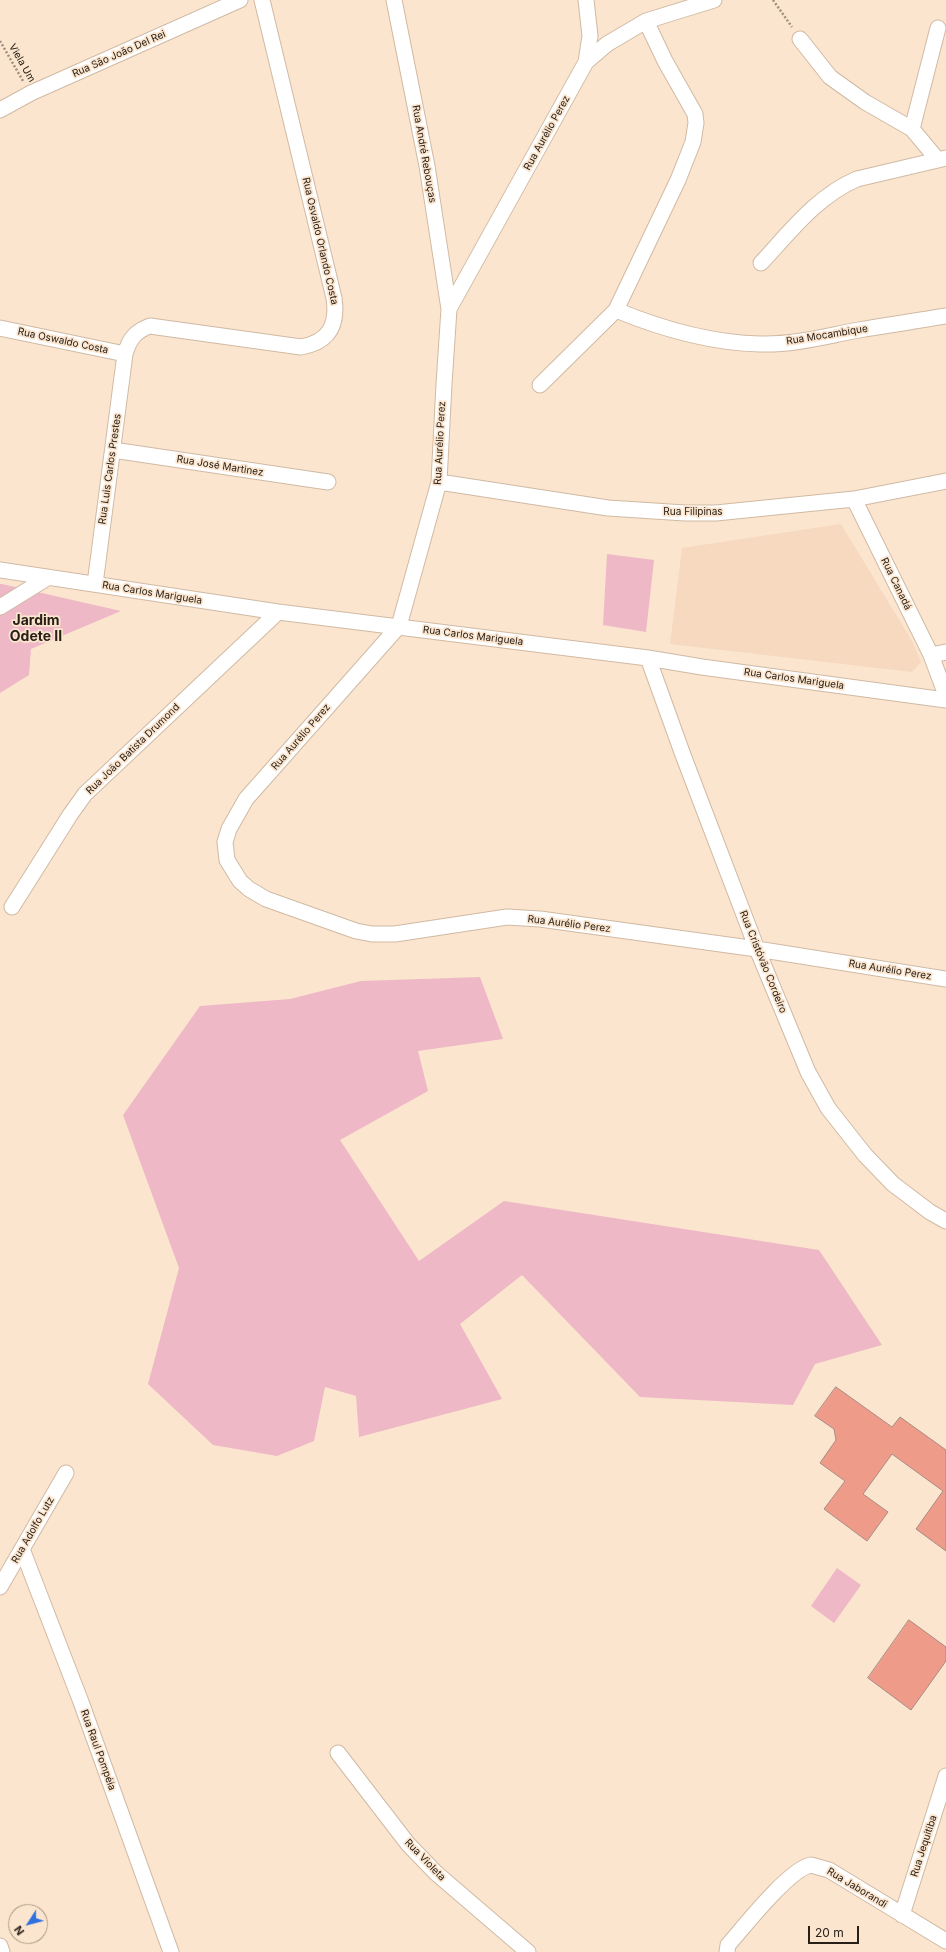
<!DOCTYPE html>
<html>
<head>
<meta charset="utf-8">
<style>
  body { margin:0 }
  #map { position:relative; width:946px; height:1952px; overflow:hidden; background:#fbe5ce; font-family:Inter,sans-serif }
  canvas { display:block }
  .north { position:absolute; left:8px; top:1904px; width:40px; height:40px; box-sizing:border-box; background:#fbe5ce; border:1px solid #a79685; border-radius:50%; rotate:234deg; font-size:11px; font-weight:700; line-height:16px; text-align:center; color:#282018 }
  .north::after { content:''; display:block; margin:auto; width:14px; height:18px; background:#2f71de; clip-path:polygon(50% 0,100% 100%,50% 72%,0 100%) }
  .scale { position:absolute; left:808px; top:1926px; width:51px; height:18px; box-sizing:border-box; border:2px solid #282018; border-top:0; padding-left:5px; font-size:12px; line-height:14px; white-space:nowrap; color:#282018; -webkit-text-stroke:3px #fbe5ce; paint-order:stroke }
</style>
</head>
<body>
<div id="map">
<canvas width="946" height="1952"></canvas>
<div class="north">N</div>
<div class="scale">20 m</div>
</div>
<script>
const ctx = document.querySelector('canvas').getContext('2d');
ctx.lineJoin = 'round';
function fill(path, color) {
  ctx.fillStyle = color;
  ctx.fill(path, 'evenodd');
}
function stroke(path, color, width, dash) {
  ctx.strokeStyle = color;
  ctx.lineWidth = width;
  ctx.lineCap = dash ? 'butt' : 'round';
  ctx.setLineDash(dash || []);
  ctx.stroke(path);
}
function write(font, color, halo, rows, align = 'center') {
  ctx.font = font + ' Inter,sans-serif';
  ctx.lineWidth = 3.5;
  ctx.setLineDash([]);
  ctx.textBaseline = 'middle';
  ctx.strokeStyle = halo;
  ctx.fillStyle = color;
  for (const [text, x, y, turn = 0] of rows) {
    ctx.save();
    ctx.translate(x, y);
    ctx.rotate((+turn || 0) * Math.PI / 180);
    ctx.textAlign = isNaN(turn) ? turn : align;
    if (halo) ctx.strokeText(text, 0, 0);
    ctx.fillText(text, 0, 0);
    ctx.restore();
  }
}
fill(new Path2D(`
  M 841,524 L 912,641 L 921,662 L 912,672 L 670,644 L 682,548 Z`), '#f6d9be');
fill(new Path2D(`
  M 607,554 L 654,560 L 646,632 L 603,625 Z
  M 0,584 L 2,584 L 121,611 L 31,649 L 29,675 L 0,693 Z
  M 480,977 L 503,1039 L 418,1051 L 428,1091 L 340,1140 L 419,1261 L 504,1201 L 819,1250 L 882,1345 L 815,1364 L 793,1405 L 640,1397 L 522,1275 L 460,1324 L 502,1399 L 359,1437 L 356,1396 L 325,1387 L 314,1441 L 277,1456 L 213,1445 L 148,1384 L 179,1268 L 123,1115 L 200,1006 L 290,999 L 361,981 Z
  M 837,1568 L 861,1585 L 834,1623 L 811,1606 Z`), '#eeb8c7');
const building = new Path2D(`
  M 836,1387 L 892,1427 L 900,1417 L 946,1450 L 946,1551 L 916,1529 L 943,1491 L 892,1454 L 863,1494 L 888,1512 L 867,1541 L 824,1509 L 845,1481 L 820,1463 L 836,1440 L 834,1429 L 815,1416 Z
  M 909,1620 L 946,1647 L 946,1661 L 911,1710 L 868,1678 Z`);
fill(building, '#ee9c89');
stroke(building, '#a88a83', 1);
const minor = new Path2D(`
  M 394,0 L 427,166 L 449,309
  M 586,0 L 590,36 L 586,62
  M 714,0 L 646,21 L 607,44 L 586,62 L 449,309 L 444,384 L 439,482 L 399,626 L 246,799 L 229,829 L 225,842 L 227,860 L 240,881 L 249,889 L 266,899 L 356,931 L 372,934 L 395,934 L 507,917 L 540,919 L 757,949 L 946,979
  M 800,39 L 830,77 L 865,102 L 912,129 L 937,159
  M 0,110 L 31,93 L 240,0
  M 912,129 L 938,28
  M 761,263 C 790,232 817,196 857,179 L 946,158
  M 616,310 C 662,329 711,343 760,344 C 794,345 826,336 859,330 C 888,325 917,321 946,316
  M 0,328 L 125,354
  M 540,385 L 616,310 L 678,180 L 693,142 L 696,123 L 695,114 L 665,61 L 646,21
  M 113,450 L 328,482
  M 439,482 L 608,508 L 685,513 L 716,513 L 854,499 L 946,481
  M 854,499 L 931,655 L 946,695
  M 0,570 L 278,612 L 648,658 L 702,667 L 946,700
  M 95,584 L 125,354 C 129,340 135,331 150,326 L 301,347 C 329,342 338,325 334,298 L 262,0
  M 0,607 L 47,578
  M 931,655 L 946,652
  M 648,658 L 683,755 L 757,949 L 808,1072 L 828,1108 L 865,1155 L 893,1184 L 930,1212 L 946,1221
  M 12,907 L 70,815 L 85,794 L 278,612
  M 22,1549 L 81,1702 L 171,1952
  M 0,1587 L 66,1473
  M 338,1753 L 408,1844 L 436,1873 L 528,1952
  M 902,1915 L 946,1776
  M 0,1946 L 2,1952
  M 727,1952 L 728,1945 C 744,1927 789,1869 811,1865 L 829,1870 L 946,1941`);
stroke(minor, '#d0baa4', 17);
stroke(new Path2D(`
  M 773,0 L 792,27
  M 0,41 L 23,81`), '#9f8f7f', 2.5, [2, 2]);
stroke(minor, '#fff', 15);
write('10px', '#282018', '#fbe5ce', [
  ["Rua São João Del Rei",119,54,-24],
  ["Viela Um",22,63,60],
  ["Rua Aurélio Perez",547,133,-61],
  ["Rua André Rebouças",424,154,80],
  ["Rua Osvaldo Orlando Costa",320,241,77],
  ["Rua Mocambique",827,335,-9],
  ["Rua Oswaldo Costa",63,341,12],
  ["Rua Aurélio Perez",440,443,-87],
  ["Rua José Martinez",220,466,9],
  ["Rua Luis Carlos Prestes",110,469,-82],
  ["Rua Filipinas",693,512],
  ["Rua Canadá",896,584,64],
  ["Rua Carlos Mariguela",152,593,9],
  ["Rua Carlos Mariguela",473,636,7],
  ["Rua Carlos Mariguela",794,679,8],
  ["Rua Aurélio Perez",301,737,-49],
  ["Rua João Batista Drumond",133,749,-44],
  ["Rua Aurélio Perez",569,924,7],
  ["Rua Cristóvão Cordeiro",763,962,68],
  ["Rua Aurélio Perez",890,970,9],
  ["Rua Adolfo Lutz",33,1530,-60],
  ["Rua Raul Pompéia",98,1750,70],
  ["Rua Jequitiba",924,1846,-72],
  ["Rua Violeta",425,1860,46],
  ["Rua Jaborandi",857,1888,31]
]);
write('bold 14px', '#282018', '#fbe5ce', [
  ["Jardim",36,621],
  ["Odete II",36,637]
]);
</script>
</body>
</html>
